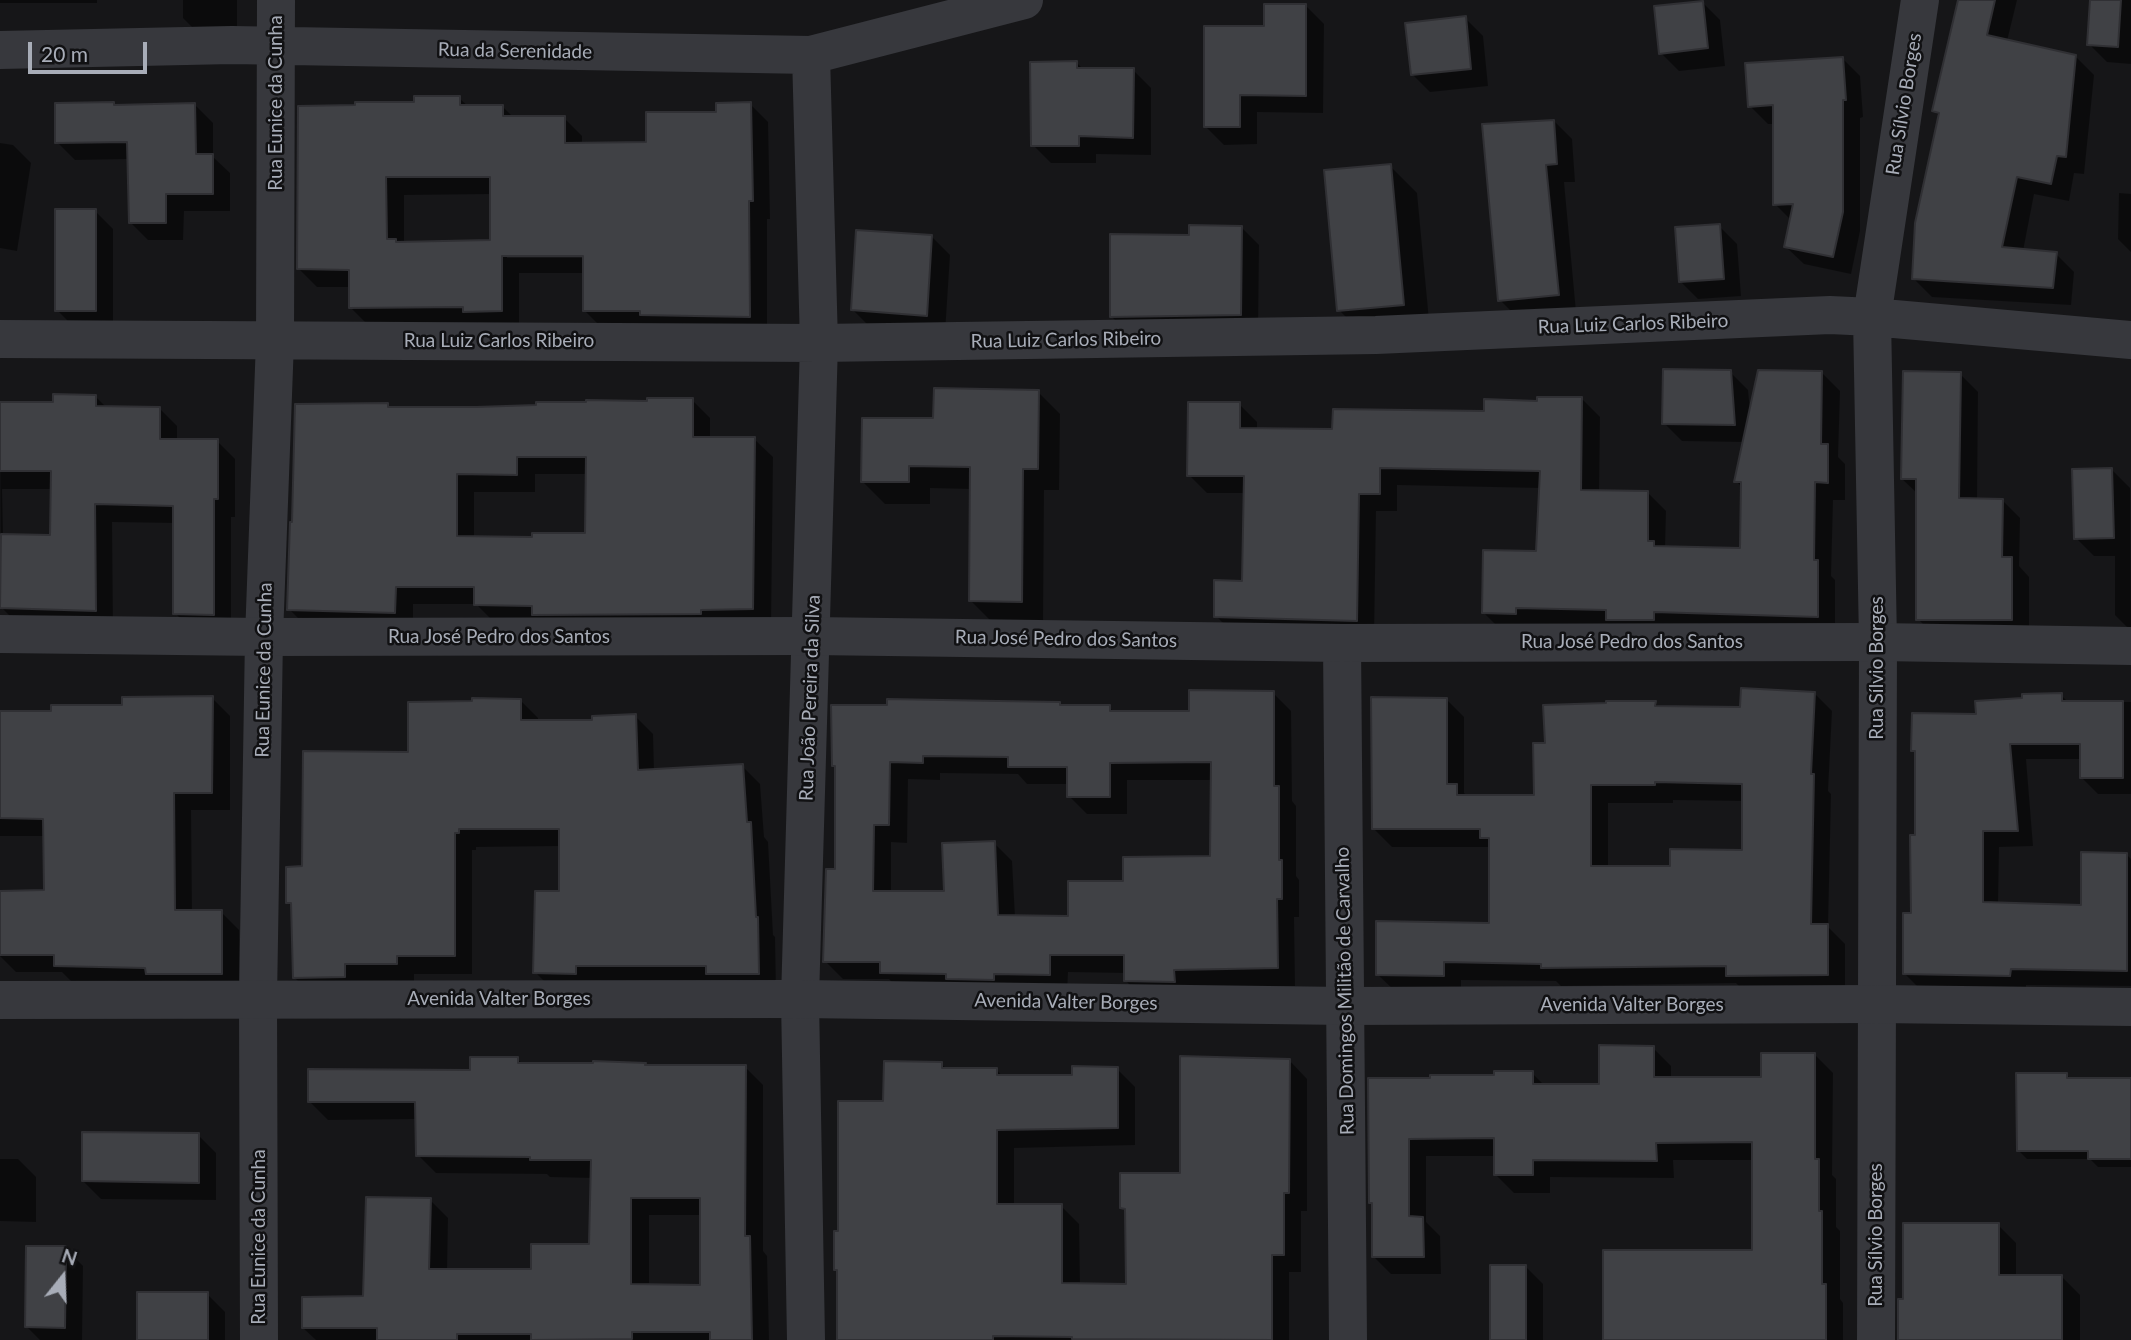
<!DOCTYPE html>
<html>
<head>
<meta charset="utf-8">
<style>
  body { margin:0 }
  #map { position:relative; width:2131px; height:1340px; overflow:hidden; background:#161618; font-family:Lato,sans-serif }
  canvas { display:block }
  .north { position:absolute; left:28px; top:1242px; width:70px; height:70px; -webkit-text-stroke:5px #111113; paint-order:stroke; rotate:18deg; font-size:19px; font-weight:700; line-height:28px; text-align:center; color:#a8adb8 }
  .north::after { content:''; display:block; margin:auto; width:24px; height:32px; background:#a8adb8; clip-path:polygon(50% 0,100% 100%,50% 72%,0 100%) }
  .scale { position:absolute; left:28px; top:42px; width:119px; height:32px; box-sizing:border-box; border:4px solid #a8adb8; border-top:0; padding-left:9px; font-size:21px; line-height:24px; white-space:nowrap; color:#a8adb8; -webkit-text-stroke:5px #111113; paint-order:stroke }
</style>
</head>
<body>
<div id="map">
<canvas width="2131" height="1340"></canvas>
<div class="north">N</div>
<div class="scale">20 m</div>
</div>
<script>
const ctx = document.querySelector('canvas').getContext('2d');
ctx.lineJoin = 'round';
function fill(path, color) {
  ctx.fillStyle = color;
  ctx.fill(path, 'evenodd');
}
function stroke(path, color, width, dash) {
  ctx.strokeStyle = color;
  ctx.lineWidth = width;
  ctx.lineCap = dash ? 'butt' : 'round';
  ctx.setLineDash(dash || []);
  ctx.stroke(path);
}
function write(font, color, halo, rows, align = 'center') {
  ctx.font = font + ' Lato,sans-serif';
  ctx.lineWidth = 5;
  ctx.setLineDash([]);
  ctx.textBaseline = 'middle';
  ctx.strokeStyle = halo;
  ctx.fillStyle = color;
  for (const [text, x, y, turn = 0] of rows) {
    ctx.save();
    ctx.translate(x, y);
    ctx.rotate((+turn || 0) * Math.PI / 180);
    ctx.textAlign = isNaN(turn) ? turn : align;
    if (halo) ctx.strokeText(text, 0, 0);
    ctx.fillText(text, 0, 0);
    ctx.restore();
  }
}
fill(new Path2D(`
  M 0,0 L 97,0 L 97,3 L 0,3 Z
  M 183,0 L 237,0 L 237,36 L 201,36 L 183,18 Z
  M 1960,0 L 2017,0 L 2007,41 L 2076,57 L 2094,75 L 2084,174 L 2074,173 L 2069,201 L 2034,194 L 2023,251 L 2056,254 L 2074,272 L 2071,305 L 1932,297 L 1914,279 L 1940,117 L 1934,111 Z
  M 2092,0 L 2131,0 L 2131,64 L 2107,62 L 2089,44 Z
  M 1702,2 L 1720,20 L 1725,66 L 1679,71 L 1661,53 Z
  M 1306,6 L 1324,24 L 1323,113 L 1257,112 L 1257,144 L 1224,145 L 1206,127 L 1266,28 Z
  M 1465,18 L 1483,36 L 1488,86 L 1430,92 L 1412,74 Z
  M 1842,58 L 1860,76 L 1863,117 L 1860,118 L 1860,231 L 1851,274 L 1804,264 L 1786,247 L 1792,221 L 1775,204 L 1775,124 L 1768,124 L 1750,106 Z
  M 1077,63 L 1084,70 L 1133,70 L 1151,88 L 1151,155 L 1096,154 L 1096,163 L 1051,163 L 1033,145 Z
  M 459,98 L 469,107 L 503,107 L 514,118 L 564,118 L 582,136 L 582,145 L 648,144 L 717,114 L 750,104 L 768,122 L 770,219 L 767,219 L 767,334 L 603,329 L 585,311 L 584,273 L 519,273 L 519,329 L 369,326 L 351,308 L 351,287 L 317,287 L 299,269 L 416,104 ZM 492,194 L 492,242 L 404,243 L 404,195 ZM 507,254 L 591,254 L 591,258 L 507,258 Z
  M 57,105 L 195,105 L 213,123 L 213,157 L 230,173 L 230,211 L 184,211 L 183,240 L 148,240 L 130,222 L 129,159 L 75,160 L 57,142 Z
  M 1554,121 L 1572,139 L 1575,182 L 1564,182 L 1576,312 L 1518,318 L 1500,300 Z
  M 0,143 L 13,145 L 31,163 L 17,251 L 0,248 Z
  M 1390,166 L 1417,193 L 1430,331 L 1366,337 L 1339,310 Z
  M 2119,193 L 2131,194 L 2131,252 L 2118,239 Z
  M 95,211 L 113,229 L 113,328 L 75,328 L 57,310 Z
  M 1719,226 L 1737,244 L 1741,296 L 1698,299 L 1680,281 Z
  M 1241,227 L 1259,245 L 1258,332 L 1129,334 L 1111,316 L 1190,237 Z
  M 932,237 L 950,255 L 945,333 L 871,328 L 853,310 Z
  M 1730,372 L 1748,390 L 1750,411 L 1822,373 L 1840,391 L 1838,457 L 1845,464 L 1845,500 L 1833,500 L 1831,576 L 1835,580 L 1835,634 L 1501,630 L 1483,612 L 1537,552 L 1540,488 L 1397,485 L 1397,511 L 1376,511 L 1374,638 L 1234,634 L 1216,616 L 1243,582 L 1245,493 L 1207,493 L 1189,475 L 1239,404 L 1257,422 L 1257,430 L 1334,431 L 1582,399 L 1600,417 L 1599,492 L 1648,493 L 1666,511 L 1665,548 L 1742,550 L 1743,488 L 1736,481 L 1744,442 L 1682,441 L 1664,423 Z
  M 1960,374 L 1978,392 L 1977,500 L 2002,500 L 2020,518 L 2019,566 L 2029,577 L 2029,637 L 1936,637 L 1918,619 L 1918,494 L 1902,479 Z
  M 1038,392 L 1060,414 L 1059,490 L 1044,490 L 1043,623 L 993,623 L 970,600 L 971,489 L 930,488 L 930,504 L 885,504 L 863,482 L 935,420 Z
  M 95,396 L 106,407 L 159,408 L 177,426 L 177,441 L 217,441 L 235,459 L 235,517 L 231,517 L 231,632 L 193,631 L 175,613 L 175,523 L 112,522 L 113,629 L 19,625 L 1,607 L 0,404 L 54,404 ZM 2,489 L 53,489 L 52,537 L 3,536 Z
  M 692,400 L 710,418 L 710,439 L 754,439 L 773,457 L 771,626 L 494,622 L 476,604 L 413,604 L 413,630 L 307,627 L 289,609 L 388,405 L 391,409 L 476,408 ZM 535,474 L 587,474 L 587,535 L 533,539 L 474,538 L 474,492 L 535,492 Z
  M 2112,470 L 2130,488 L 2131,631 L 2115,615 L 2115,556 L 2094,556 L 2076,538 Z
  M 1273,693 L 1291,711 L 1292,801 L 1296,806 L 1296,876 L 1299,880 L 1299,917 L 1294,917 L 1295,986 L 1192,987 L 1144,999 L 1126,981 L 1126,973 L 1068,972 L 1067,993 L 899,990 L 889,979 L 843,979 L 825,961 L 837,871 L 837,769 L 833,765 L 1062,707 L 1109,707 L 1114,712 L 1190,713 ZM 940,773 L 1018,774 L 1027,784 L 1069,784 L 1069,796 L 1087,814 L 1127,814 L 1127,780 L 1212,780 L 1212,858 L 1125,883 L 1070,918 L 1015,917 L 1012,861 L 994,843 L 946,893 L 891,893 L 891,842 L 907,843 L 908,779 L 940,780 Z
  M 1814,693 L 1832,711 L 1828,791 L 1831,794 L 1828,927 L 1845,944 L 1845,992 L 1746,993 L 1736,983 L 1561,986 L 1556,981 L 1461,980 L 1461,993 L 1396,992 L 1377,974 L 1490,925 L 1491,847 L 1392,847 L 1374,829 L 1446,699 L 1464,717 L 1464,793 L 1468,797 L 1536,796 L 1547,745 L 1655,703 L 1660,708 L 1741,709 ZM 1673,800 L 1744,801 L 1743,852 L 1671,868 L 1608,868 L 1608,803 L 1673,803 Z
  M 2061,695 L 2068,702 L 2131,702 L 2131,794 L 2098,794 L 2082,778 L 2082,759 L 2026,759 L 2033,846 L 1999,847 L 1998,904 L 2083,907 L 2126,854 L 2131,859 L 2131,986 L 2026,985 L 2026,991 L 1921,990 L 1905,974 L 1913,915 L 1917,837 L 1917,754 L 1913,750 L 1978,715 Z
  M 212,698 L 230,716 L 230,810 L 191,810 L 192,912 L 221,912 L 239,930 L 239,992 L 73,983 L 62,972 L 16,972 L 0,956 L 0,892 L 46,892 L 45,836 L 0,836 L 0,713 L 53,713 Z
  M 520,700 L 538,718 L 538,722 L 594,722 L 635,716 L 653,734 L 654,771 L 742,766 L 760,784 L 764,837 L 768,842 L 773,935 L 775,937 L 776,991 L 553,990 L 535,972 L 560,893 L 560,846 L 476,847 L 476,850 L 472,850 L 472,974 L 414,974 L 414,981 L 312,995 L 294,977 L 293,907 L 287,902 L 304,868 L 410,754 Z
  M 1653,1048 L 1671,1066 L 1671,1078 L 1762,1078 L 1815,1055 L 1833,1073 L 1832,1175 L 1836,1179 L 1836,1227 L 1840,1231 L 1840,1299 L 1843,1303 L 1843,1340 L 1605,1340 L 1754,1251 L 1754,1160 L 1673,1160 L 1674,1178 L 1550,1177 L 1550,1193 L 1514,1193 L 1496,1175 L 1496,1156 L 1426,1156 L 1426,1222 L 1440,1236 L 1441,1274 L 1391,1274 L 1373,1256 L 1374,1206 L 1370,1203 L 1432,1079 L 1532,1073 L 1545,1086 L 1600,1085 Z
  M 517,1059 L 523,1064 L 745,1067 L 763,1085 L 763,1251 L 767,1256 L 769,1340 L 316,1340 L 303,1328 L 365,1298 L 430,1200 L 448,1218 L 447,1271 L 533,1271 L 591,1246 L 593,1178 L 550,1177 L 547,1174 L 436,1173 L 418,1155 L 417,1119 L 328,1120 L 310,1102 L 472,1071 ZM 649,1215 L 702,1215 L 702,1286 L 649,1286 Z
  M 1289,1060 L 1307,1079 L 1307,1211 L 1301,1211 L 1301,1272 L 1289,1272 L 1289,1340 L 839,1340 L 840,1233 L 885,1103 L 941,1064 L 947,1069 L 996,1069 L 1003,1077 L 1073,1077 L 1117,1069 L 1135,1087 L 1135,1145 L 1014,1148 L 1014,1206 L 1061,1206 L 1079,1224 L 1080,1285 L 1128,1285 L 1127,1213 L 1122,1208 L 1182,1175 Z
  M 2066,1074 L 2072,1080 L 2131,1081 L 2131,1167 L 2098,1167 L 2090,1159 L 2027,1159 L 2019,1151 Z
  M 198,1135 L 216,1153 L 216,1200 L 101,1199 L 83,1181 Z
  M 0,1159 L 18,1159 L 36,1177 L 36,1222 L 0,1221 Z
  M 1998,1225 L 2016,1243 L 2016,1277 L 2062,1277 L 2080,1295 L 2080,1340 L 1900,1340 L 1905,1301 Z
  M 65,1248 L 83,1266 L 82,1340 L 40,1340 L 27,1327 Z
  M 1525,1266 L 1543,1284 L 1543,1340 L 1491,1340 Z
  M 207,1294 L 225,1312 L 225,1340 L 139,1340 Z`), '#0007');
const building = new Path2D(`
  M 1958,0 L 1995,0 L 1987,35 L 2076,55 L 2066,157 L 2057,156 L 2051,184 L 2017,177 L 2002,247 L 2057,252 L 2053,288 L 1912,279 L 1915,223 L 1939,113 L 1932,111 Z
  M 2090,0 L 2121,0 L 2118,47 L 2087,45 Z
  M 1703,1 L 1708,48 L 1659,54 L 1654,6 Z
  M 1264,4 L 1306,4 L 1306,96 L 1240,95 L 1240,127 L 1204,127 L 1204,26 L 1264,26 Z
  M 1466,16 L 1471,69 L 1411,75 L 1405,23 Z
  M 1843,57 L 1846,100 L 1843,100 L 1843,212 L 1833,257 L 1784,247 L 1793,204 L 1773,205 L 1773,105 L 1748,107 L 1745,63 Z
  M 1077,61 L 1077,68 L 1134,68 L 1133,138 L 1079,136 L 1079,146 L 1031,146 L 1030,62 Z
  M 414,96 L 460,96 L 460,105 L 503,105 L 503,116 L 565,116 L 565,143 L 646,142 L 646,112 L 716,112 L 716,103 L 751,102 L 753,201 L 749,201 L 750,317 L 640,315 L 640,311 L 583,311 L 583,256 L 502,256 L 502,311 L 463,312 L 463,307 L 349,308 L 349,270 L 297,269 L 298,106 L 355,105 L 355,102 L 414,102 ZM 386,177 L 490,177 L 490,240 L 396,242 L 396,239 L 387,239 Z
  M 114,102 L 114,105 L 195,103 L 196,154 L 213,154 L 213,194 L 166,194 L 166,223 L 129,223 L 127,142 L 55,143 L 55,103 Z
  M 1554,120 L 1557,164 L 1546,165 L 1559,295 L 1498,301 L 1482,124 Z
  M 1391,164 L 1404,305 L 1337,311 L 1324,170 Z
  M 55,209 L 96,209 L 96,311 L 55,311 Z
  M 1720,224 L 1724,279 L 1679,282 L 1675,227 Z
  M 1189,225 L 1242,226 L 1241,315 L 1110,317 L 1110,234 L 1189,235 Z
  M 856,230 L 932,235 L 927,316 L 851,310 Z
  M 1663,369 L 1731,370 L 1735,425 L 1662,424 Z
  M 1758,370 L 1822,371 L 1821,444 L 1828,444 L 1828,483 L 1815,482 L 1814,560 L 1818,560 L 1818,617 L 1654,612 L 1654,620 L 1606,620 L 1606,610 L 1516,608 L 1516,614 L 1482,613 L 1483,550 L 1536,551 L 1540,471 L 1380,468 L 1380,494 L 1359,494 L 1357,621 L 1214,617 L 1214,580 L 1242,581 L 1244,476 L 1187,476 L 1188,402 L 1240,402 L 1240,428 L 1332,429 L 1333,409 L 1484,411 L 1484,399 L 1537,401 L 1537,397 L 1582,397 L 1581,490 L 1648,491 L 1648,541 L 1654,541 L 1654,546 L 1740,548 L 1741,482 L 1734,482 Z
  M 1903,371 L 1961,372 L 1959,498 L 2003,499 L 2002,557 L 2012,557 L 2012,620 L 1916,620 L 1916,479 L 1901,479 Z
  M 934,388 L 1039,390 L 1038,469 L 1023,469 L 1022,602 L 969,601 L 970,467 L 909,466 L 909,482 L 861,482 L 862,418 L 933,418 Z
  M 53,394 L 96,395 L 96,406 L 160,407 L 160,439 L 218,439 L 218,499 L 214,499 L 214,615 L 173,614 L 173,506 L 95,504 L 96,611 L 0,608 L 1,534 L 50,535 L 51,471 L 0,471 L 0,402 L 53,402 Z
  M 647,398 L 693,398 L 693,437 L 755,437 L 753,609 L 701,610 L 701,614 L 532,615 L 532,606 L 474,605 L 474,587 L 396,587 L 395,613 L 287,610 L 290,522 L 292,522 L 295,404 L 388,403 L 388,407 L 476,407 L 536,405 L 536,402 L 586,402 L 586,400 L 647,401 ZM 517,457 L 586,457 L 585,533 L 532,533 L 532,537 L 457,536 L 457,474 L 517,475 Z
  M 2112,468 L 2114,538 L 2074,539 L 2072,469 Z
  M 1741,688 L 1815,692 L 1811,774 L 1814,774 L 1811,924 L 1828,924 L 1828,975 L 1726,976 L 1726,966 L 1541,968 L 1541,964 L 1444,962 L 1444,976 L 1376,975 L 1376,921 L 1489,923 L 1489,838 L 1480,838 L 1480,829 L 1372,829 L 1371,697 L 1447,698 L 1447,784 L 1457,784 L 1457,795 L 1534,795 L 1533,743 L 1545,743 L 1543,705 L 1606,703 L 1606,701 L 1656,701 L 1655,706 L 1740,707 ZM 1655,782 L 1742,784 L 1742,850 L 1670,849 L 1670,866 L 1591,866 L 1591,785 L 1655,785 Z
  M 1189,690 L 1274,691 L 1274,786 L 1279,786 L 1279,860 L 1282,860 L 1282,899 L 1277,899 L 1278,968 L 1174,970 L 1175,982 L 1124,981 L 1124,955 L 1050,955 L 1050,975 L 994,974 L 994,980 L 946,979 L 946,974 L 880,973 L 880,962 L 823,962 L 826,869 L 835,869 L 835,766 L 832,766 L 831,705 L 887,705 L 887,699 L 998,701 L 1060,702 L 1060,705 L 1110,705 L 1110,711 L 1189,711 ZM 923,756 L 1008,757 L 1008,767 L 1067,767 L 1067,797 L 1110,797 L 1110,763 L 1211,762 L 1210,856 L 1123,857 L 1123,881 L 1068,881 L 1068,916 L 998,915 L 995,841 L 942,843 L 944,891 L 873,891 L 874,825 L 889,825 L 890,762 L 923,763 Z
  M 2062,693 L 2062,701 L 2123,701 L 2123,778 L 2080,778 L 2080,744 L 2010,744 L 2018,831 L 1983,831 L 1983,902 L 2081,905 L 2081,852 L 2127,853 L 2127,971 L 2011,969 L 2010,976 L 1903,974 L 1903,913 L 1911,913 L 1910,835 L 1915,835 L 1915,751 L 1911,751 L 1912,713 L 1976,714 L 1975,701 L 2022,698 L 2022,694 Z
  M 213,696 L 212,793 L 174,793 L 175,910 L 222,910 L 222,974 L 146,974 L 145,968 L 54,966 L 54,955 L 0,955 L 0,891 L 44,890 L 43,819 L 0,818 L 0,711 L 51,711 L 51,705 L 122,705 L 122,697 Z
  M 472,698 L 521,699 L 521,720 L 592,720 L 592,716 L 636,714 L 638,770 L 743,764 L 747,822 L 751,822 L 756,917 L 758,917 L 759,974 L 706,974 L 706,966 L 576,966 L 576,974 L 533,973 L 535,891 L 559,891 L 559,829 L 459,829 L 459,833 L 455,833 L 455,956 L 397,956 L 397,964 L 345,964 L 345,977 L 293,978 L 291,903 L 286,903 L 286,867 L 302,866 L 303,751 L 408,752 L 408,702 L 472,701 Z
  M 1599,1045 L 1654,1046 L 1654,1077 L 1761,1077 L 1761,1053 L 1815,1053 L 1815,1159 L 1819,1159 L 1819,1211 L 1822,1211 L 1822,1284 L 1826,1284 L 1826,1340 L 1603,1340 L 1603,1250 L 1752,1250 L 1752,1142 L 1656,1143 L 1657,1161 L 1533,1160 L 1533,1175 L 1494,1175 L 1494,1138 L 1409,1139 L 1409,1216 L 1423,1217 L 1424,1257 L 1372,1257 L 1372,1203 L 1369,1203 L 1368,1078 L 1430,1078 L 1430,1075 L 1494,1075 L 1494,1071 L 1533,1071 L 1533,1084 L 1599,1084 Z
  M 1180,1056 L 1290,1059 L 1289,1193 L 1284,1193 L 1284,1255 L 1272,1255 L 1272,1340 L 1072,1339 L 1072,1337 L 993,1336 L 993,1340 L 837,1340 L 837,1270 L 834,1270 L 834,1231 L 838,1231 L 838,1101 L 883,1101 L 884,1061 L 942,1062 L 942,1068 L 997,1068 L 997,1075 L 1072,1075 L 1072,1066 L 1118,1067 L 1118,1128 L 997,1130 L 997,1204 L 1062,1204 L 1062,1283 L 1126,1284 L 1125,1209 L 1120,1208 L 1120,1173 L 1180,1173 Z
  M 470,1057 L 518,1057 L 518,1063 L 593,1063 L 593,1061 L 646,1063 L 645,1065 L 746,1065 L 745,1236 L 750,1236 L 752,1340 L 710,1340 L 710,1332 L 632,1332 L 632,1339 L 531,1340 L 531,1334 L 457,1334 L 457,1340 L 377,1340 L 377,1328 L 302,1328 L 302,1297 L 363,1296 L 366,1197 L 431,1198 L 429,1269 L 531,1269 L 531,1244 L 589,1244 L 591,1160 L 530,1160 L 530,1157 L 416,1156 L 415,1102 L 308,1102 L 308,1069 L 470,1070 ZM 631,1198 L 700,1198 L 700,1285 L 631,1284 Z
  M 2016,1073 L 2067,1073 L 2067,1078 L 2131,1078 L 2131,1159 L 2088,1159 L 2088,1151 L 2017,1151 Z
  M 82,1132 L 199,1133 L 199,1183 L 82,1181 Z
  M 1903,1223 L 1999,1223 L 1999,1275 L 2062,1275 L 2062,1340 L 1898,1340 L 1898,1299 L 1903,1299 Z
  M 26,1246 L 66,1246 L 65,1328 L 25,1327 Z
  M 1490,1265 L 1526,1265 L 1526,1340 L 1490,1340 Z
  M 137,1292 L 208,1292 L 208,1340 L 137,1340 Z`);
fill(building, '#404145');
stroke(building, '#303034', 2);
stroke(new Path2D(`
  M 0,50 L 232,45 L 811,55 L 1024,0
  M 0,339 L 819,343 L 1376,335 L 1830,315 L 1872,317 L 2131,340
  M 1342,643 L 1348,1340
  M 259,1340 L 258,999 L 264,637 L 275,341 L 276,0
  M 806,1340 L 800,999 L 819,343 L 811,55
  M 1876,1340 L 1878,642 L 1872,317 L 1920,0`), '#37383d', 38);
stroke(new Path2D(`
  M 0,634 L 264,637 L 812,636 L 1342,643 L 1878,642 L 2131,646
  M 0,1000 L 800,999 L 1346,1006 L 1876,1004 L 2131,1007`), '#37383d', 38);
write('19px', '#a8adb8', '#111113', [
  ["Rua da Serenidade",515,51,1],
  ["Rua Eunice da Cunha",276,103,-90],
  ["Rua Sílvio Borges",1904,104,-81],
  ["Rua Luiz Carlos Ribeiro",1633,324,-2],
  ["Rua Luiz Carlos Ribeiro",1066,340,-1],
  ["Rua Luiz Carlos Ribeiro",499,341],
  ["Rua José Pedro dos Santos",499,637],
  ["Rua José Pedro dos Santos",1066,639,1],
  ["Rua José Pedro dos Santos",1632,642],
  ["Rua Sílvio Borges",1877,668,-90],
  ["Rua Eunice da Cunha",264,670,-89],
  ["Rua João Pereira da Silva",810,698,-88],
  ["Rua Domingos Militão de Carvalho",1345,991,-91],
  ["Avenida Valter Borges",499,999],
  ["Avenida Valter Borges",1066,1002,1],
  ["Avenida Valter Borges",1632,1005],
  ["Rua Sílvio Borges",1876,1235,-90],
  ["Rua Eunice da Cunha",259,1237,-90]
]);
</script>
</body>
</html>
